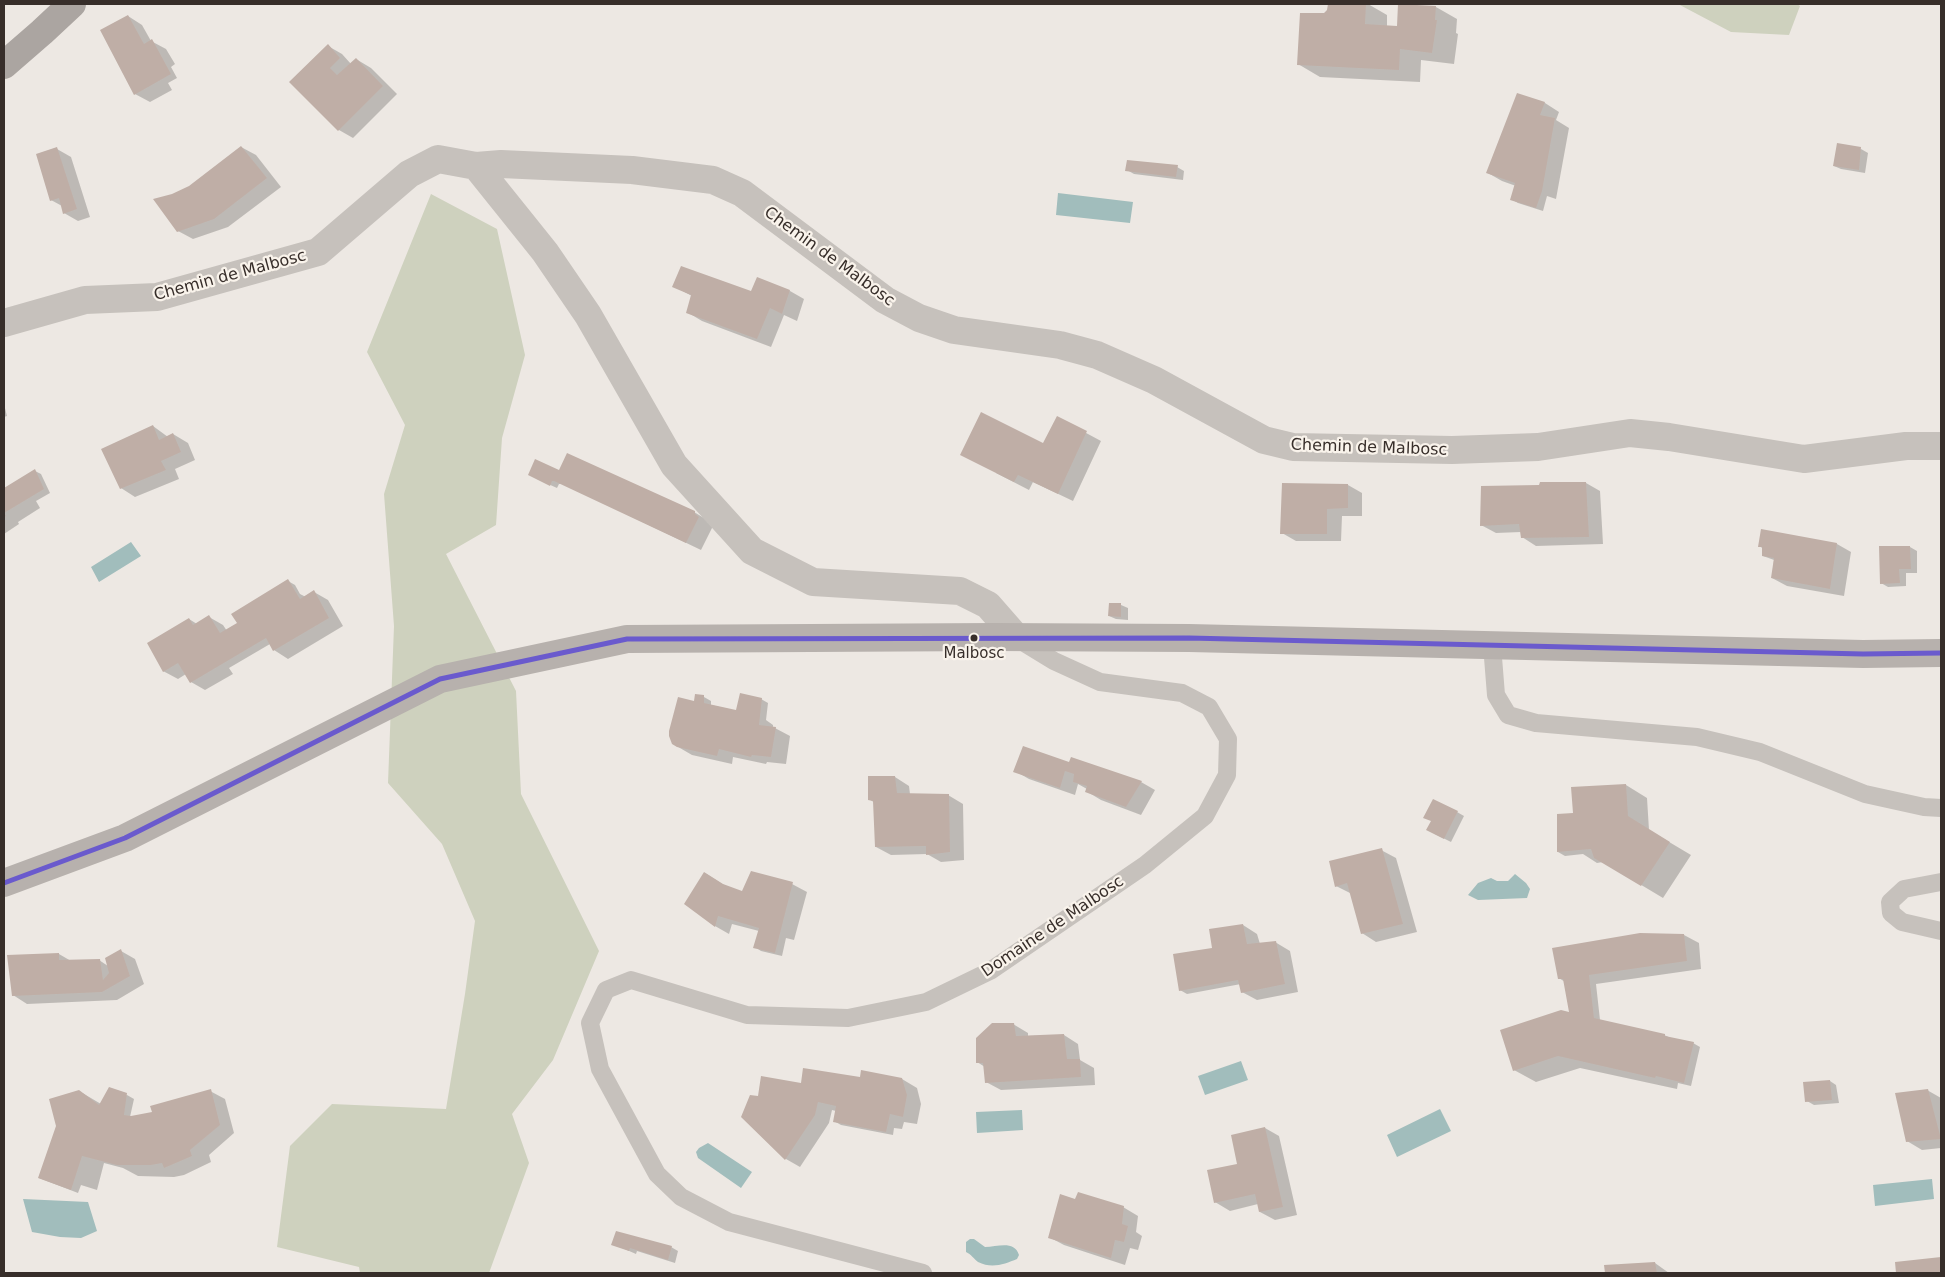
<!DOCTYPE html>
<html>
<head>
<meta charset="utf-8">
<style>
  body { margin:0 }
  #map { position:relative; width:1945px; height:1277px; overflow:hidden; background:#ede8e3; font-family:"DejaVu Sans",sans-serif }
  canvas { display:block }
  .frame { position:absolute; inset:0; border:5px solid #372e2a; pointer-events:none }
</style>
</head>
<body>
<div id="map">
<canvas width="1945" height="1277"></canvas>
<div class="frame"></div>
</div>
<script>
const ctx = document.querySelector('canvas').getContext('2d');
ctx.lineJoin = 'round';
function fill(path, color) {
  ctx.fillStyle = color;
  ctx.fill(path, 'evenodd');
}
function stroke(path, color, width, dash) {
  ctx.strokeStyle = color;
  ctx.lineWidth = width;
  ctx.lineCap = dash ? 'butt' : 'round';
  ctx.setLineDash(dash || []);
  ctx.stroke(path);
}
function write(font, color, halo, rows, align = 'center') {
  ctx.font = font + ' "DejaVu Sans",sans-serif';
  ctx.lineWidth = 4.5;
  ctx.setLineDash([]);
  ctx.textBaseline = 'middle';
  ctx.strokeStyle = halo;
  ctx.fillStyle = color;
  for (const [text, x, y, turn = 0] of rows) {
    ctx.save();
    ctx.translate(x, y);
    ctx.rotate((+turn || 0) * Math.PI / 180);
    ctx.textAlign = isNaN(turn) ? turn : align;
    if (halo) ctx.strokeText(text, 0, 0);
    ctx.fillText(text, 0, 0);
    ctx.restore();
  }
}
fill(new Path2D(`
  M 1678,4 L 1797,4 L 1800,6 L 1789,35 L 1731,32 Z
  M 431,194 L 497,229 L 525,355 L 502,438 L 496,525 L 446,554 L 516,691 L 521,794 L 599,951 L 553,1060 L 512,1114 L 529,1163 L 489,1273 L 360,1273 L 359,1267 L 277,1247 L 290,1146 L 332,1104 L 446,1109 L 465,994 L 475,921 L 442,844 L 388,783 L 394,626 L 384,494 L 405,425 L 367,352 Z`), '#ced1be');
fill(new Path2D(`
  M 1058,193 L 1133,202 L 1130,223 L 1056,215 Z
  M 131,542 L 141,556 L 99,582 L 91,567 Z
  M 1515,874 L 1526,883 L 1530,889 L 1527,898 L 1478,900 L 1468,895 L 1478,883 L 1491,878 L 1497,881 L 1508,881 Z
  M 1241,1061 L 1248,1080 L 1205,1095 L 1198,1076 Z
  M 1440,1109 L 1451,1131 L 1397,1157 L 1387,1135 Z
  M 1022,1110 L 1023,1130 L 977,1133 L 976,1112 Z
  M 708,1143 L 752,1172 L 741,1188 L 698,1158 L 696,1152 L 699,1148 Z
  M 1932,1179 L 1934,1199 L 1875,1206 L 1873,1185 Z
  M 23,1199 L 88,1202 L 97,1231 L 81,1238 L 60,1237 L 32,1232 Z
  M 970,1239 L 974,1239 L 985,1247 C 998,1247 1014,1240 1019,1255 L 1017,1259 C 1005,1264 992,1269 978,1262 C 974,1259 971,1254 966,1252 L 966,1242 Z`), '#a1bdbc');
fill(new Path2D(`
  M 1329,4 L 1368,4 L 1387,15 L 1387,26 L 1398,27 L 1436,7 L 1457,19 L 1456,33 L 1458,34 L 1454,64 L 1421,60 L 1420,82 L 1320,77 L 1298,64 L 1328,11 Z
  M 128,16 L 142,25 L 151,41 L 166,49 L 175,64 L 171,67 L 177,78 L 168,83 L 172,90 L 150,102 L 135,94 Z
  M 328,46 L 342,54 L 351,64 L 356,59 L 371,68 L 397,94 L 353,138 L 339,130 L 291,82 Z
  M 1518,95 L 1545,103 L 1559,112 L 1556,120 L 1569,128 L 1556,199 L 1547,196 L 1543,211 L 1518,203 L 1511,199 L 1516,186 L 1502,181 L 1488,173 Z
  M 241,147 L 256,155 L 281,187 L 228,227 L 193,239 L 178,231 L 189,187 Z
  M 57,149 L 71,157 L 90,217 L 78,221 L 64,213 L 62,206 L 51,200 Z
  M 1861,149 L 1868,153 L 1865,173 L 1841,169 L 1834,166 Z
  M 1177,167 L 1184,171 L 1183,180 L 1134,174 L 1127,170 Z
  M 673,286 L 752,293 L 790,291 L 804,299 L 797,321 L 784,315 L 771,347 L 702,321 L 687,312 L 692,296 Z
  M 4,404 L 7,416 L 4,417 Z
  M 1062,420 L 1101,441 L 1073,501 L 1033,482 L 1029,490 L 996,473 L 1044,444 Z
  M 153,426 L 168,437 L 173,434 L 188,443 L 195,460 L 175,469 L 179,479 L 135,497 L 121,488 Z
  M 35,471 L 41,474 L 50,493 L 36,501 L 40,508 L 18,522 L 19,524 L 4,534 L 4,489 Z
  M 560,472 L 694,512 L 709,521 L 713,526 L 701,550 L 563,484 L 559,484 L 557,488 L 537,479 Z
  M 1586,483 L 1600,491 L 1603,544 L 1536,546 L 1522,537 L 1521,532 L 1496,533 L 1481,525 Z
  M 1348,485 L 1362,493 L 1362,516 L 1342,516 L 1341,541 L 1296,541 L 1282,533 Z
  M 1837,544 L 1851,552 L 1844,596 L 1787,586 L 1772,578 L 1774,560 L 1763,556 L 1764,549 L 1759,546 Z
  M 1910,547 L 1917,551 L 1917,573 L 1906,573 L 1906,586 L 1888,587 L 1881,583 Z
  M 288,581 L 295,585 L 300,594 L 306,597 L 314,592 L 328,600 L 343,626 L 288,659 L 274,650 L 270,644 L 229,668 L 233,674 L 205,690 L 191,682 L 186,674 L 178,679 L 163,671 L 189,619 L 197,624 L 209,617 L 223,625 L 227,631 L 238,624 Z
  M 1110,605 L 1121,605 L 1128,608 L 1128,620 L 1116,619 L 1109,616 Z
  M 696,695 L 704,697 L 711,701 L 711,705 L 737,711 L 761,699 L 768,703 L 766,720 L 773,725 L 773,727 L 790,736 L 786,764 L 767,762 L 766,764 L 733,757 L 732,764 L 692,755 L 673,744 L 695,702 Z
  M 1070,764 L 1141,782 L 1155,790 L 1141,815 L 1101,800 L 1086,791 L 1087,789 L 1078,784 L 1075,795 L 1029,779 L 1015,771 Z
  M 895,777 L 909,786 L 910,794 L 948,795 L 963,804 L 964,860 L 941,862 L 927,854 L 891,855 L 876,847 L 875,803 L 869,799 Z
  M 1626,785 L 1647,798 L 1649,830 L 1691,855 L 1663,898 L 1603,862 L 1597,863 L 1583,854 L 1565,856 L 1558,852 L 1574,814 Z
  M 1457,812 L 1464,816 L 1451,842 L 1435,834 Z
  M 1381,850 L 1396,858 L 1417,932 L 1376,942 L 1362,933 L 1352,894 L 1336,886 Z
  M 705,873 L 727,887 L 743,892 L 792,884 L 807,892 L 794,940 L 786,938 L 782,956 L 761,951 L 755,947 L 759,931 L 732,924 L 729,934 L 715,926 Z
  M 1243,925 L 1257,934 L 1260,944 L 1275,942 L 1290,951 L 1298,992 L 1257,1000 L 1242,992 L 1241,984 L 1187,994 L 1180,990 Z
  M 1640,935 L 1684,935 L 1699,943 L 1701,969 L 1596,984 L 1600,1020 L 1664,1035 L 1671,1038 L 1693,1043 L 1700,1047 L 1691,1086 L 1678,1083 L 1677,1089 L 1580,1068 L 1536,1082 L 1514,1070 L 1570,1013 L 1565,982 L 1559,978 Z
  M 121,951 L 135,959 L 144,984 L 117,1000 L 27,1004 L 13,995 L 59,954 L 71,961 L 99,960 L 108,966 Z
  M 1013,1024 L 1028,1033 L 1028,1036 L 1064,1035 L 1078,1044 L 1080,1060 L 1094,1068 L 1095,1085 L 1001,1090 L 986,1082 L 985,1067 L 977,1062 Z
  M 861,1079 L 902,1079 L 917,1088 L 921,1104 L 917,1124 L 904,1122 L 902,1129 L 894,1128 L 893,1135 L 841,1125 L 834,1121 L 836,1111 L 832,1110 L 829,1123 L 800,1167 L 786,1159 L 742,1117 L 759,1097 L 802,1084 Z
  M 1830,1081 L 1836,1085 L 1839,1103 L 1814,1105 L 1807,1101 Z
  M 1927,1090 L 1941,1098 L 1941,1148 L 1922,1150 L 1907,1141 Z
  M 79,1091 L 101,1104 L 127,1095 L 134,1099 L 130,1117 L 153,1113 L 210,1091 L 225,1099 L 234,1133 L 209,1155 L 211,1162 L 184,1175 L 174,1177 L 138,1176 L 123,1168 L 104,1163 L 97,1190 L 81,1185 L 78,1193 L 39,1178 Z
  M 1265,1128 L 1279,1136 L 1297,1215 L 1275,1220 L 1260,1212 L 1258,1204 L 1230,1211 L 1215,1202 Z
  M 1076,1201 L 1123,1207 L 1138,1216 L 1136,1232 L 1142,1236 L 1138,1250 L 1130,1248 L 1125,1265 L 1064,1245 L 1049,1237 Z
  M 613,1244 L 671,1247 L 678,1251 L 675,1263 L 637,1251 L 636,1254 Z
  M 1941,1258 L 1941,1273 L 1897,1273 L 1896,1263 Z
  M 1655,1263 L 1669,1273 L 1606,1273 L 1606,1266 Z`), '#0003');
fill(new Path2D(`
  M 1328,4 L 1366,4 L 1365,24 L 1397,26 L 1398,4 L 1436,6 L 1435,20 L 1437,20 L 1432,53 L 1400,49 L 1399,70 L 1297,65 L 1300,13 L 1324,13 L 1327,10 Z
  M 128,15 L 144,44 L 152,39 L 171,74 L 134,95 L 100,30 Z
  M 328,44 L 340,58 L 330,68 L 337,75 L 356,58 L 383,86 L 338,131 L 289,82 Z
  M 1517,93 L 1545,102 L 1540,115 L 1555,118 L 1542,191 L 1536,208 L 1510,200 L 1515,183 L 1486,173 Z
  M 1837,143 L 1861,147 L 1859,170 L 1833,166 Z
  M 241,146 L 267,178 L 214,219 L 177,232 L 153,199 L 172,194 L 189,186 Z
  M 57,147 L 77,209 L 63,214 L 59,198 L 50,201 L 36,154 Z
  M 1127,160 L 1178,165 L 1176,177 L 1125,171 Z
  M 681,266 L 751,291 L 757,277 L 790,290 L 782,314 L 770,308 L 757,339 L 686,313 L 691,295 L 672,287 Z
  M 981,412 L 1043,443 L 1057,416 L 1087,431 L 1058,494 L 1018,475 L 1014,482 L 960,455 Z
  M 153,425 L 159,440 L 173,433 L 181,452 L 161,461 L 166,470 L 120,489 L 101,449 Z
  M 567,453 L 695,511 L 695,514 L 699,517 L 686,543 L 554,481 L 552,481 L 550,486 L 528,475 L 535,459 L 559,470 Z
  M 35,469 L 44,489 L 4,513 L 6,516 L 4,517 L 4,488 Z
  M 1540,482 L 1586,482 L 1589,537 L 1521,538 L 1519,524 L 1480,526 L 1481,486 L 1539,485 Z
  M 1282,483 L 1348,484 L 1348,508 L 1327,509 L 1327,534 L 1280,534 Z
  M 1761,529 L 1837,543 L 1830,589 L 1771,578 L 1774,558 L 1762,556 L 1762,547 L 1758,547 Z
  M 1879,546 L 1910,546 L 1911,569 L 1899,569 L 1900,583 L 1880,584 Z
  M 288,579 L 300,599 L 314,590 L 329,618 L 273,651 L 266,638 L 190,683 L 178,663 L 163,672 L 147,643 L 189,618 L 193,625 L 209,615 L 220,633 L 237,623 L 231,614 Z
  M 1109,603 L 1121,603 L 1121,617 L 1108,616 Z
  M 740,693 L 762,698 L 759,725 L 776,727 L 771,757 L 752,755 L 751,757 L 719,749 L 717,756 L 677,747 L 672,744 L 669,736 L 669,731 L 678,697 L 694,701 L 695,694 L 704,695 L 704,703 L 736,710 Z
  M 1023,746 L 1069,762 L 1071,757 L 1142,781 L 1126,807 L 1085,792 L 1087,786 L 1073,782 L 1074,774 L 1065,771 L 1060,788 L 1013,772 Z
  M 868,776 L 895,776 L 897,793 L 949,794 L 950,852 L 926,855 L 926,846 L 875,847 L 873,801 L 868,800 Z
  M 1626,784 L 1628,816 L 1670,842 L 1641,886 L 1594,858 L 1591,849 L 1557,852 L 1557,814 L 1573,813 L 1571,787 Z
  M 1433,799 L 1458,811 L 1444,839 L 1426,830 L 1431,821 L 1423,818 Z
  M 1382,848 L 1403,924 L 1361,934 L 1347,883 L 1335,887 L 1329,861 Z
  M 751,871 L 793,882 L 775,953 L 753,948 L 759,928 L 718,916 L 715,927 L 684,904 L 704,872 L 723,884 L 742,891 Z
  M 1243,924 L 1247,944 L 1276,941 L 1285,984 L 1241,993 L 1238,980 L 1179,991 L 1173,954 L 1212,948 L 1209,929 Z
  M 1640,933 L 1684,934 L 1687,961 L 1589,975 L 1594,1018 L 1665,1034 L 1665,1036 L 1694,1042 L 1684,1083 L 1656,1076 L 1655,1078 L 1558,1056 L 1513,1071 L 1500,1030 L 1561,1010 L 1569,1012 L 1563,979 L 1558,979 L 1552,948 Z
  M 121,949 L 130,976 L 102,992 L 12,996 L 7,955 L 59,953 L 59,960 L 100,959 L 103,980 L 109,973 L 105,958 Z
  M 992,1023 L 1014,1023 L 1016,1036 L 1064,1034 L 1067,1059 L 1080,1059 L 1081,1077 L 985,1083 L 983,1063 L 976,1063 L 976,1038 Z
  M 803,1068 L 860,1077 L 861,1070 L 902,1078 L 907,1095 L 903,1117 L 890,1114 L 886,1132 L 833,1122 L 836,1106 L 818,1102 L 815,1115 L 785,1160 L 741,1117 L 750,1095 L 758,1096 L 761,1076 L 801,1083 Z
  M 1830,1080 L 1832,1100 L 1805,1102 L 1803,1082 Z
  M 109,1087 L 127,1093 L 124,1115 L 131,1116 L 152,1112 L 150,1106 L 211,1089 L 220,1125 L 190,1150 L 192,1156 L 164,1168 L 162,1163 L 151,1165 L 117,1165 L 82,1156 L 71,1190 L 38,1178 L 56,1126 L 49,1099 L 79,1090 L 99,1105 Z
  M 1928,1089 L 1941,1139 L 1906,1142 L 1895,1093 Z
  M 1265,1127 L 1283,1207 L 1259,1212 L 1255,1194 L 1214,1203 L 1207,1170 L 1237,1164 L 1231,1135 Z
  M 1078,1192 L 1124,1206 L 1122,1224 L 1128,1226 L 1124,1242 L 1115,1240 L 1111,1258 L 1048,1238 L 1060,1194 L 1075,1199 Z
  M 616,1231 L 672,1246 L 668,1260 L 630,1248 L 629,1251 L 611,1245 Z
  M 1941,1257 L 1941,1273 L 1896,1273 L 1895,1262 Z
  M 1655,1262 L 1657,1273 L 1605,1273 L 1604,1265 Z`), '#bfaea6');
stroke(new Path2D(`
  M 1492,645 L 1496,695 L 1508,715 L 1536,723 L 1697,737 L 1760,752 L 1865,794 L 1924,807 L 1941,808
  M 1941,882 L 1904,889 L 1890,902 L 1891,913 L 1902,922 L 1941,931
  M 923,1273 L 729,1222 L 681,1197 L 657,1174 L 600,1069 L 590,1023 L 606,990 L 631,980 L 747,1015 L 848,1018 L 926,1002 L 990,971 L 1145,865 L 1205,816 L 1227,775 L 1228,739 L 1209,707 L 1182,693 L 1100,682 L 1054,661 L 1018,639`), '#c6c1bc', 18);
stroke(new Path2D(`
  M 476,166 L 545,252 L 588,315 L 674,465 L 752,551 L 813,582 L 960,591 L 988,605 L 1016,637
  M 4,323 L 85,300 L 157,297 L 318,252 L 409,174 L 438,159 L 476,166 L 501,164 L 632,170 L 713,180 L 742,193 L 885,300 L 919,318 L 954,330 L 1060,345 L 1097,355 L 1154,380 L 1264,440 L 1293,447 L 1452,450 L 1538,447 L 1630,433 L 1669,437 L 1804,459 L 1906,446 L 1941,446`), '#c6c1bc', 28);
stroke(new Path2D(`
  M 4,883 L 125,838 L 440,679 L 627,639 L 995,637 L 1189,638 L 1863,654 L 1941,653`), '#b7b1ad', 28);
stroke(new Path2D(`
  M 4,65 L 42,32 L 72,4`), '#aba5a1', 28);
stroke(new Path2D(`
  M 4,883 L 125,838 L 440,679 L 627,639 L 1189,638 L 1863,654 L 1941,653`), '#6a5acd', 5);
for (const [x, y, r, color] of [
  [974,638,4.5,"#372e2a"]
]) {
  const dot = new Path2D();
  dot.arc(x, y, r, 0, 2 * Math.PI);
  ctx.fillStyle = color;
  ctx.fill(dot);
  stroke(dot, '#f9f3eb', 2);
}
write('15px', '#372e2a', '#f9f3eb', [
  ["Malbosc",974,654]
]);
write('16px', '#372e2a', '#f9f3eb', [
  ["Chemin de Malbosc",829,257,36],
  ["Chemin de Malbosc",230,276,-15],
  ["Chemin de Malbosc",1369,448,2],
  ["Domaine de Malbosc",1053,927,-34]
]);
</script>
</body>
</html>
